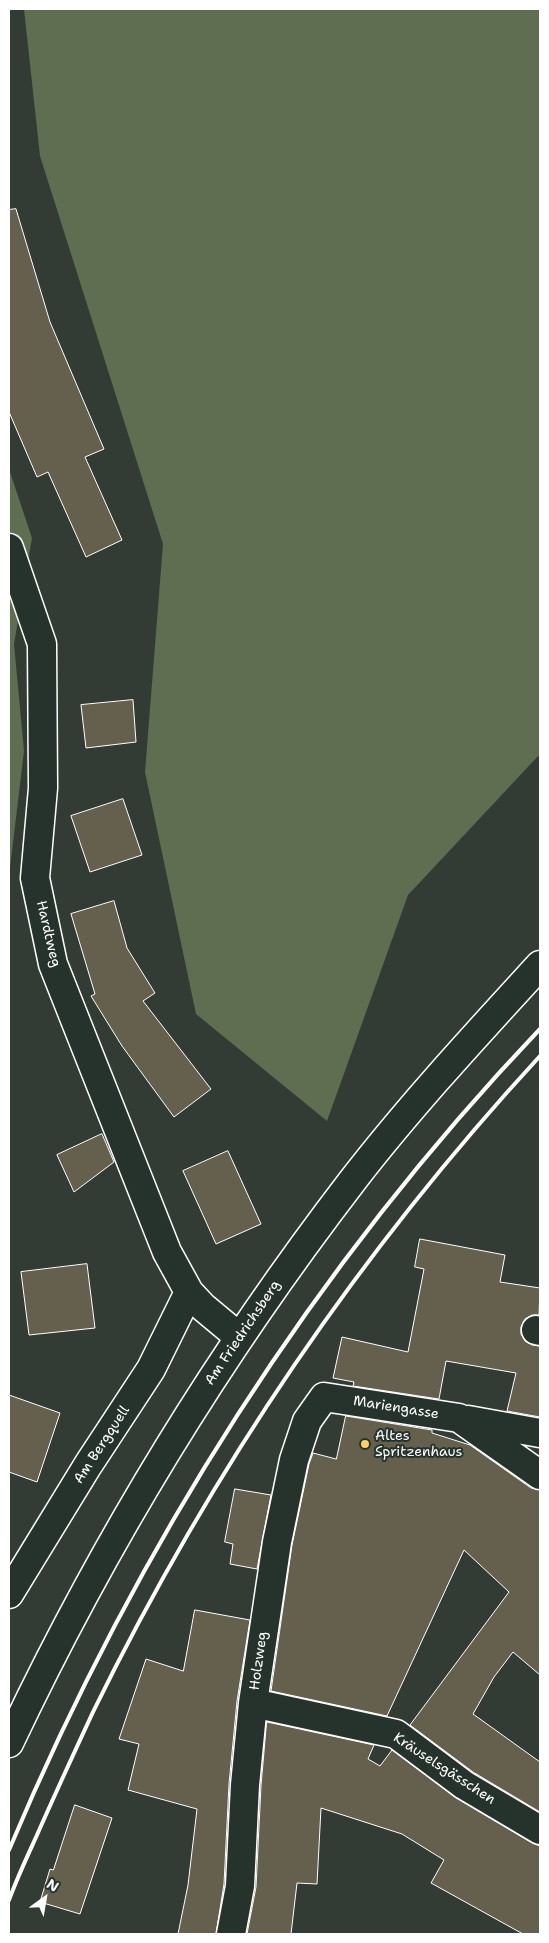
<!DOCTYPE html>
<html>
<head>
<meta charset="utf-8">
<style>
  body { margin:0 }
  #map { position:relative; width:549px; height:1943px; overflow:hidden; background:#333c34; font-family:"Shantell Sans",sans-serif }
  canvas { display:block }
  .frame { position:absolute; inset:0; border:10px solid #fff; pointer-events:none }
  .north { position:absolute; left:20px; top:1873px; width:50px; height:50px; -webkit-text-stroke:4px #26332d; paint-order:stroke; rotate:32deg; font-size:14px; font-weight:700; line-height:20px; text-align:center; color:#fff }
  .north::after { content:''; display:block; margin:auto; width:18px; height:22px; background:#fff; clip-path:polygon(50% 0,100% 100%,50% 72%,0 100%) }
</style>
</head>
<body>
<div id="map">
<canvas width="549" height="1943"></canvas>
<div class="frame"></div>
<div class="north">N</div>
</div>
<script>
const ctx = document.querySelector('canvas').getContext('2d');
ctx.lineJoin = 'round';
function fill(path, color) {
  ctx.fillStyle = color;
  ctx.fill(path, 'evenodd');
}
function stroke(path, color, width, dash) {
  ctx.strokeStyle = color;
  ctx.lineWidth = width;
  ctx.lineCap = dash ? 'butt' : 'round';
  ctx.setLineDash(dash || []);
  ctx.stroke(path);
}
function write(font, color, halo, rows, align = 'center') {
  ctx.font = font + ' "Shantell Sans",sans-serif';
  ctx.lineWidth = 4;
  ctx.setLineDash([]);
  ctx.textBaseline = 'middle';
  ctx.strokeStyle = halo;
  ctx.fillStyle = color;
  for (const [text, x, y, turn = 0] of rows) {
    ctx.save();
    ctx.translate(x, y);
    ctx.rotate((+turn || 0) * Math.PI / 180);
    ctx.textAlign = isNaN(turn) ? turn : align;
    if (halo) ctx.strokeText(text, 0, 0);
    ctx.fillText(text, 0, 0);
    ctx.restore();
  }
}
fill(new Path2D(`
  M 24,9 L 540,9 L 540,754 L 408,895 L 327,1121 L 196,1014 L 145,772 L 163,544 L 40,156 Z
  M 9,469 L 32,538 L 14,644 L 24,751 L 9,876 Z`), '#5f6e50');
const building = new Path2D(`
  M 16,209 L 50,322 L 104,449 L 85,457 L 122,540 L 86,557 L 48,472 L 37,477 L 9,412 L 9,210 Z
  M 133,700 L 136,742 L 86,748 L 81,705 Z
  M 123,799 L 142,855 L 90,872 L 71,816 Z
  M 114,901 L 127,948 L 155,993 L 143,1001 L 211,1089 L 174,1117 L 122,1046 L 91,996 L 95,994 L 71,914 Z
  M 102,1134 L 114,1162 L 74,1192 L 57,1155 Z
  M 228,1151 L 261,1224 L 216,1244 L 183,1171 Z
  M 420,1239 L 505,1255 L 500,1282 L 540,1288 L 539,1315 L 532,1315 L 525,1319 L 521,1327 L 521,1334 L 525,1341 L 532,1345 L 540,1346 L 540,1417 L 507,1411 L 516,1373 L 446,1361 L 439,1399 L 353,1386 L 354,1382 L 333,1378 L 342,1337 L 408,1352 L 424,1269 L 415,1267 Z
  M 87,1264 L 95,1328 L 29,1335 L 21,1272 Z
  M 9,1395 L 60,1413 L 37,1482 L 9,1472 Z
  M 346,1416 L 432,1430 L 432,1433 L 470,1445 L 531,1488 L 540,1490 L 540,1675 L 513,1652 L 494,1677 L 473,1714 L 540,1762 L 540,1812 L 473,1772 L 410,1725 L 509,1592 L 464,1550 L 387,1716 L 271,1691 L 292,1545 L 309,1464 L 313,1453 L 336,1459 Z
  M 235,1489 L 271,1495 L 257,1569 L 230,1564 L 233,1544 L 225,1542 Z
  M 195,1610 L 250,1620 L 237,1701 L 229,1784 L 224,1884 L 216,1934 L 178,1934 L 188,1885 L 197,1809 L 128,1790 L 139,1744 L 119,1739 L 146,1659 L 183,1671 Z
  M 267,1722 L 374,1745 L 368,1759 L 380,1766 L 392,1750 L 456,1798 L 532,1843 L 540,1846 L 540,1934 L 523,1934 L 431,1883 L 444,1860 L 402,1834 L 321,1808 L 317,1884 L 297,1883 L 291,1934 L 247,1934 L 256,1887 L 261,1786 Z
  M 75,1805 L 112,1818 L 80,1914 L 40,1902 L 50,1869 L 53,1870 Z`);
fill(building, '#655f4e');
stroke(building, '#fff', 1);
const minor = new Path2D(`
  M 9,548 L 42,644 L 43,788 L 35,878 L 53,964 L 167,1252 L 189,1292 L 203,1307 L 239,1337
  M 536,1330 L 540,1331
  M 468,1420 L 540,1433
  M 9,1594 L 88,1465 L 151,1369 L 189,1292
  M 253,1703 L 396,1734 L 464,1785 L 540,1830
  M 9,1743 C 104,1542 217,1357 353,1180 C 411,1105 476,1035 540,965
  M 231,1934 L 240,1886 L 245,1785 L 253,1703 L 277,1542 L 294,1460 L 307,1421 L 324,1397 L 459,1418 L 540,1475`);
stroke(minor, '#fff', 31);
stroke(minor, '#26332d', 28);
stroke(new Path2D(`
  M 9,1850 C 136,1548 314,1266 540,1029
  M 9,1900 C 17,1878 27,1857 37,1835 C 55,1794 74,1753 93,1712 C 210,1473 360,1251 540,1056`), '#fff', 4);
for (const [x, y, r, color] of [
  [365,1444,5,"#ffd166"]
]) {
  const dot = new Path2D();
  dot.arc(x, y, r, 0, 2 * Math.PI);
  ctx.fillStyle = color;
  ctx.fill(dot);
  stroke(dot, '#26332d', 2);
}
write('14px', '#fff', '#26332d', [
  ["Hardtweg",48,934,77],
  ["Am Friedrichsberg",243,1333,-56],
  ["Mariengasse",396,1408,9],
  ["Am Bergquell",102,1445,-57],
  ["Holzweg",259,1661,-82],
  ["Kräuselsgässchen",444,1769,33]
]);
write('14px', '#fff', '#26332d', [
  ["Altes",375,1436],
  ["Spritzenhaus",375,1452]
], 'left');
</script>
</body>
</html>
